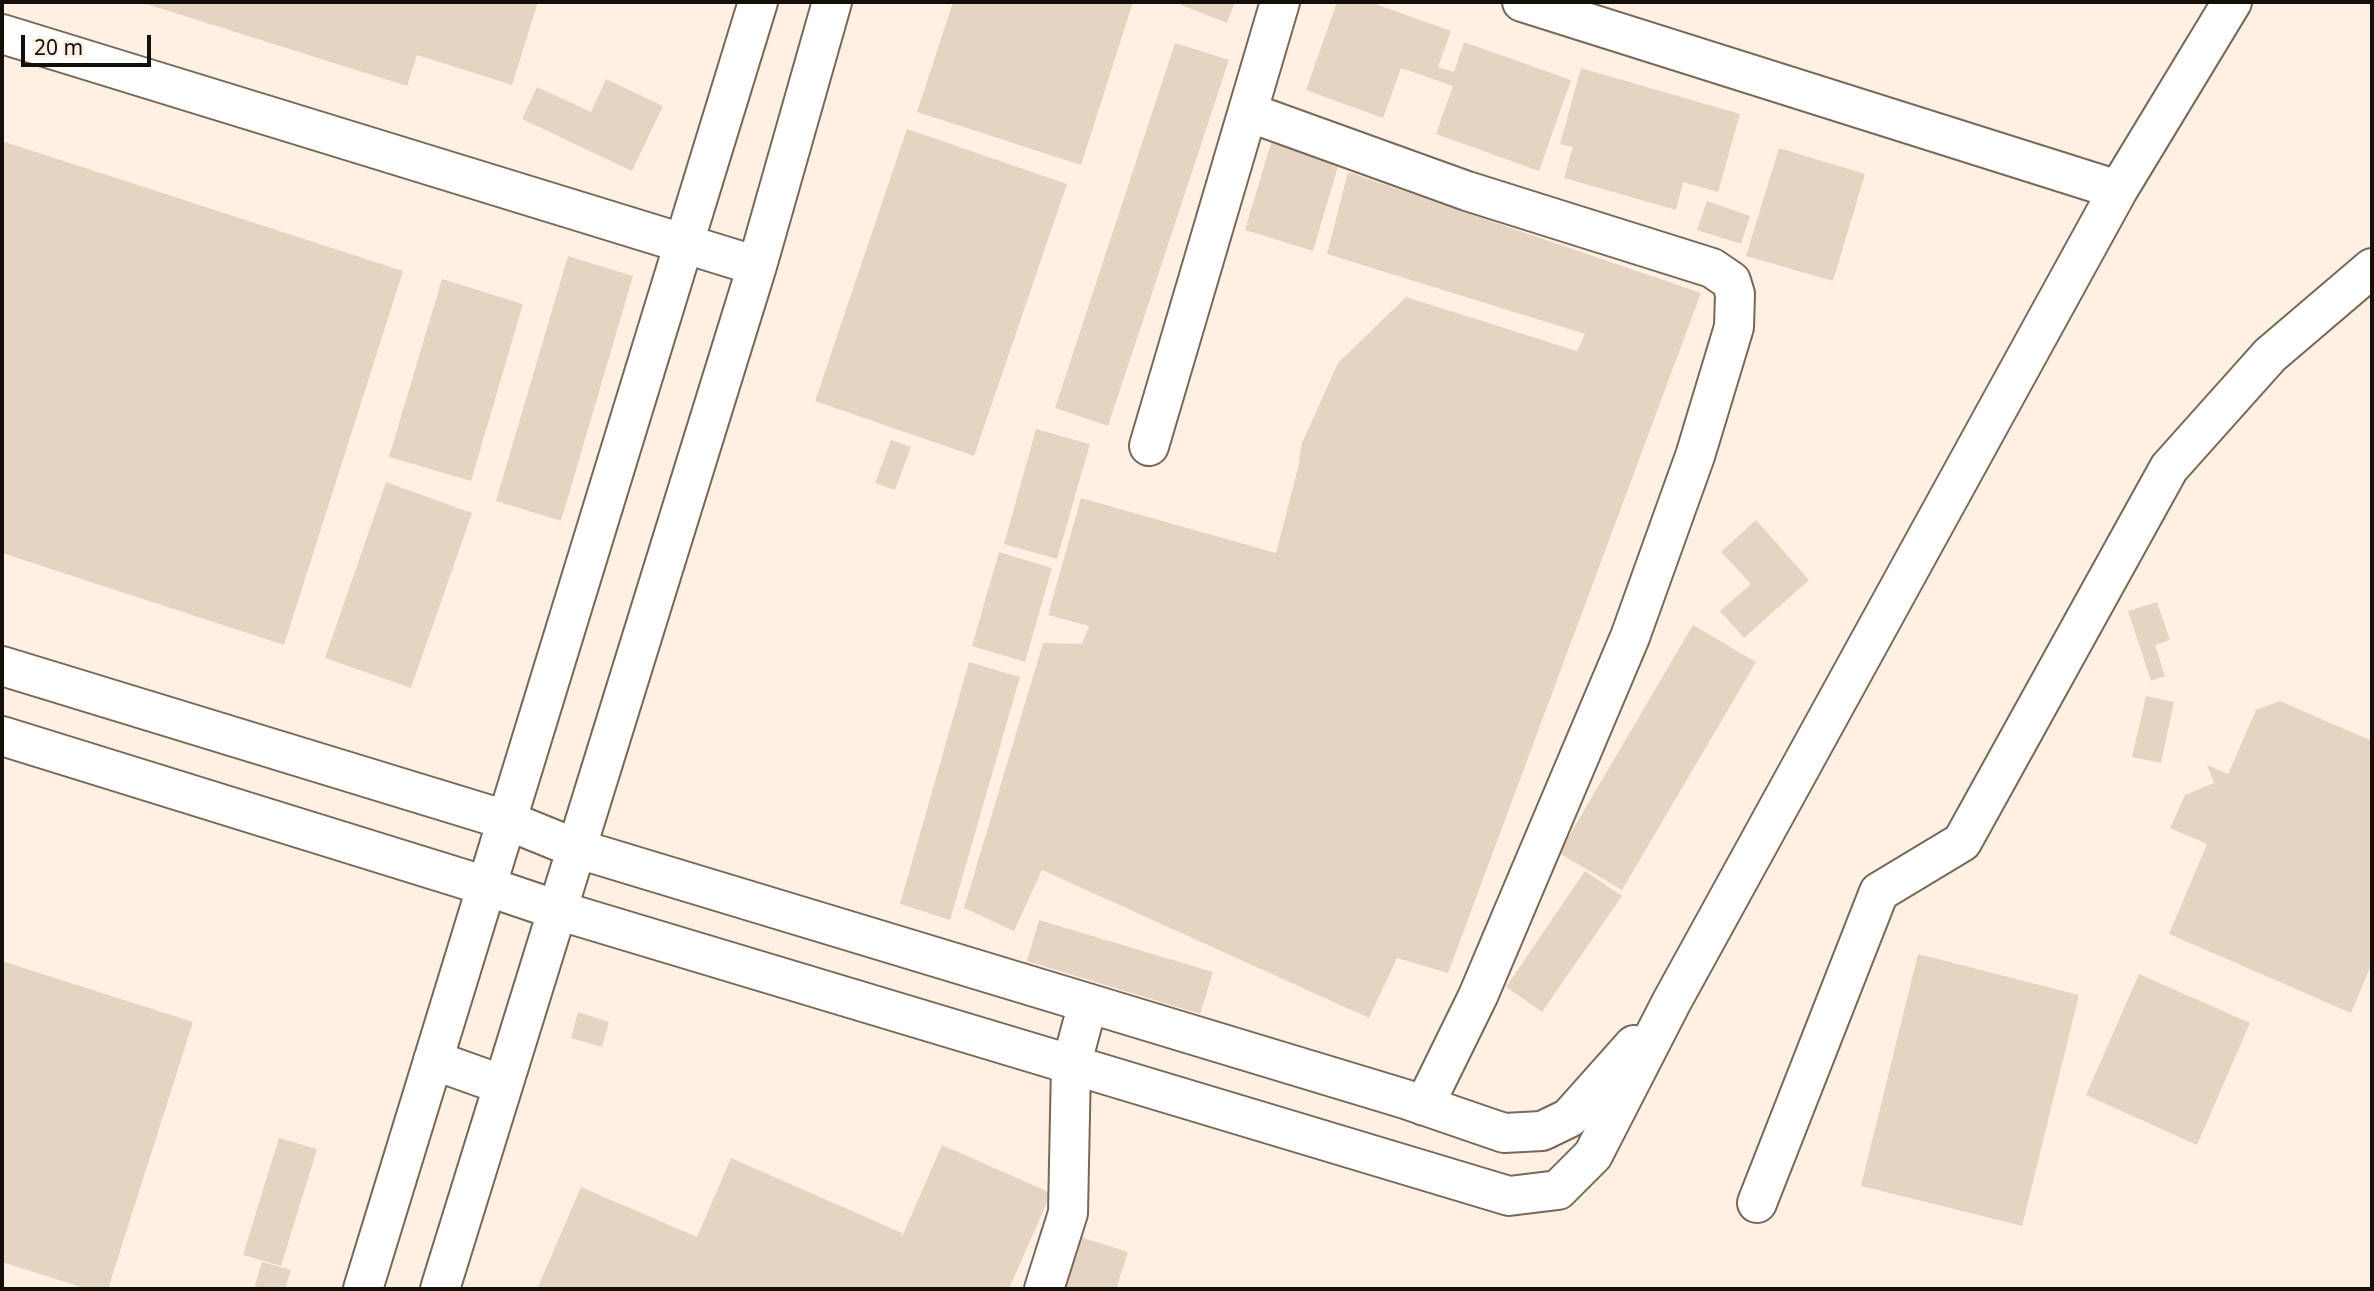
<!DOCTYPE html>
<html>
<head>
<meta charset="utf-8">
<style>
  body { margin:0 }
  #map { position:relative; width:2374px; height:1291px; overflow:hidden; background:#fff0e3; font-family:"Noto Sans",sans-serif }
  canvas { display:block }
  .frame { position:absolute; inset:0; border:4px solid #140e09; pointer-events:none }
  .scale { position:absolute; left:21px; top:35px; width:130px; height:32px; box-sizing:border-box; border:4px solid #140e09; border-top:0; padding-left:9px; font-size:21px; line-height:24px; white-space:nowrap; color:#140e09; -webkit-text-stroke:5px #fff0e3; paint-order:stroke }
</style>
</head>
<body>
<div id="map">
<canvas width="2374" height="1291"></canvas>
<div class="frame"></div>
<div class="scale">20 m</div>
</div>
<script>
const ctx = document.querySelector('canvas').getContext('2d');
ctx.lineJoin = 'round';
function fill(path, color) {
  ctx.fillStyle = color;
  ctx.fill(path, 'evenodd');
}
function stroke(path, color, width, dash) {
  ctx.strokeStyle = color;
  ctx.lineWidth = width;
  ctx.lineCap = dash ? 'butt' : 'round';
  ctx.setLineDash(dash || []);
  ctx.stroke(path);
}
fill(new Path2D(`
  M 140,2 L 538,2 L 512,85 L 417,55 L 407,86 Z
  M 953,2 L 1133,2 L 1081,165 L 917,112 Z
  M 1182,2 L 1235,2 L 1227,23 L 1181,5 Z
  M 1337,2 L 1370,2 L 1451,31 L 1438,67 L 1454,72 L 1464,42 L 1571,80 L 1539,171 L 1436,134 L 1453,86 L 1401,68 L 1383,118 L 1306,90 Z
  M 1175,43 L 1229,60 L 1108,426 L 1055,408 Z
  M 1581,68 L 1740,114 L 1718,192 L 1683,182 L 1676,210 L 1564,178 L 1573,147 L 1560,144 Z
  M 606,79 L 663,106 L 632,171 L 522,119 L 537,87 L 591,112 Z
  M 907,129 L 1067,184 L 974,456 L 815,401 Z
  M 2,141 L 403,271 L 284,645 L 2,553 Z
  M 1271,143 L 1339,163 L 1313,251 L 1245,230 Z
  M 1779,148 L 1865,174 L 1833,281 L 1746,256 Z
  M 1348,172 L 1701,293 L 1448,973 L 1397,958 L 1369,1018 L 1042,870 L 1014,931 L 964,908 L 1043,643 L 1082,644 L 1089,626 L 1048,615 L 1081,498 L 1276,553 L 1298,468 L 1302,443 L 1338,363 L 1406,297 L 1577,351 L 1585,334 L 1327,254 Z
  M 1707,201 L 1750,216 L 1741,244 L 1697,230 Z
  M 568,256 L 633,276 L 561,521 L 496,501 Z
  M 442,279 L 523,304 L 471,481 L 389,457 Z
  M 1036,429 L 1090,444 L 1057,559 L 1004,544 Z
  M 891,440 L 911,447 L 895,490 L 875,483 Z
  M 386,482 L 472,513 L 411,688 L 325,658 Z
  M 1756,520 L 1809,580 L 1744,638 L 1720,611 L 1751,584 L 1721,552 Z
  M 999,552 L 1052,568 L 1025,662 L 972,646 Z
  M 2157,602 L 2170,640 L 2155,645 L 2165,676 L 2151,681 L 2128,611 Z
  M 1693,625 L 1756,662 L 1622,890 L 1559,853 Z
  M 969,662 L 1020,677 L 950,920 L 900,904 Z
  M 2146,696 L 2174,702 L 2161,763 L 2132,757 Z
  M 2280,701 L 2372,741 L 2372,963 L 2351,1013 L 2169,934 L 2207,844 L 2170,828 L 2185,795 L 2214,783 L 2207,765 L 2228,774 L 2256,710 Z
  M 1585,871 L 1622,896 L 1542,1012 L 1506,987 Z
  M 1039,920 L 1213,972 L 1200,1014 L 1027,961 Z
  M 1918,954 L 2079,995 L 2022,1226 L 1861,1186 Z
  M 2,961 L 193,1022 L 108,1289 L 87,1289 L 2,1262 Z
  M 2139,974 L 2250,1023 L 2197,1145 L 2086,1095 Z
  M 578,1012 L 609,1022 L 602,1047 L 571,1038 Z
  M 279,1138 L 317,1149 L 281,1266 L 243,1255 Z
  M 942,1145 L 1051,1193 L 1009,1289 L 537,1289 L 581,1187 L 697,1237 L 731,1158 L 902,1233 L 901,1239 Z
  M 1081,1237 L 1128,1252 L 1116,1289 L 1064,1289 Z
  M 262,1262 L 291,1270 L 285,1289 L 254,1289 Z`), '#e6d4c3');
const minor = new Path2D(`
  M 1522,2 L 2118,190
  M 2,34 L 757,266
  M 1248,112 L 1467,191 L 1712,268 L 1731,281 L 1735,294 L 1734,327 L 1695,456 L 1630,637 L 1478,996 L 1424,1106
  M 1149,446 L 1280,2
  M 2,666 L 506,820 L 575,848 L 1405,1099 L 1504,1133 L 1542,1131 L 1569,1118 L 1634,1045
  M 2,736 L 486,886 L 557,910 L 1509,1196 L 1558,1190 L 1593,1155 L 1672,1001 L 2118,190 L 2232,2
  M 433,1060 L 503,1085
  M 1757,1203 L 1879,892 L 1962,842 L 2169,468 L 2270,355 L 2372,268
  M 363,1289 L 758,2
  M 440,1289 L 757,266 L 832,2
  M 1044,1289 L 1068,1213 L 1071,1066 L 1088,1003`);
stroke(minor, '#776859', 42);
stroke(minor, '#fff', 38);
</script>
</body>
</html>
